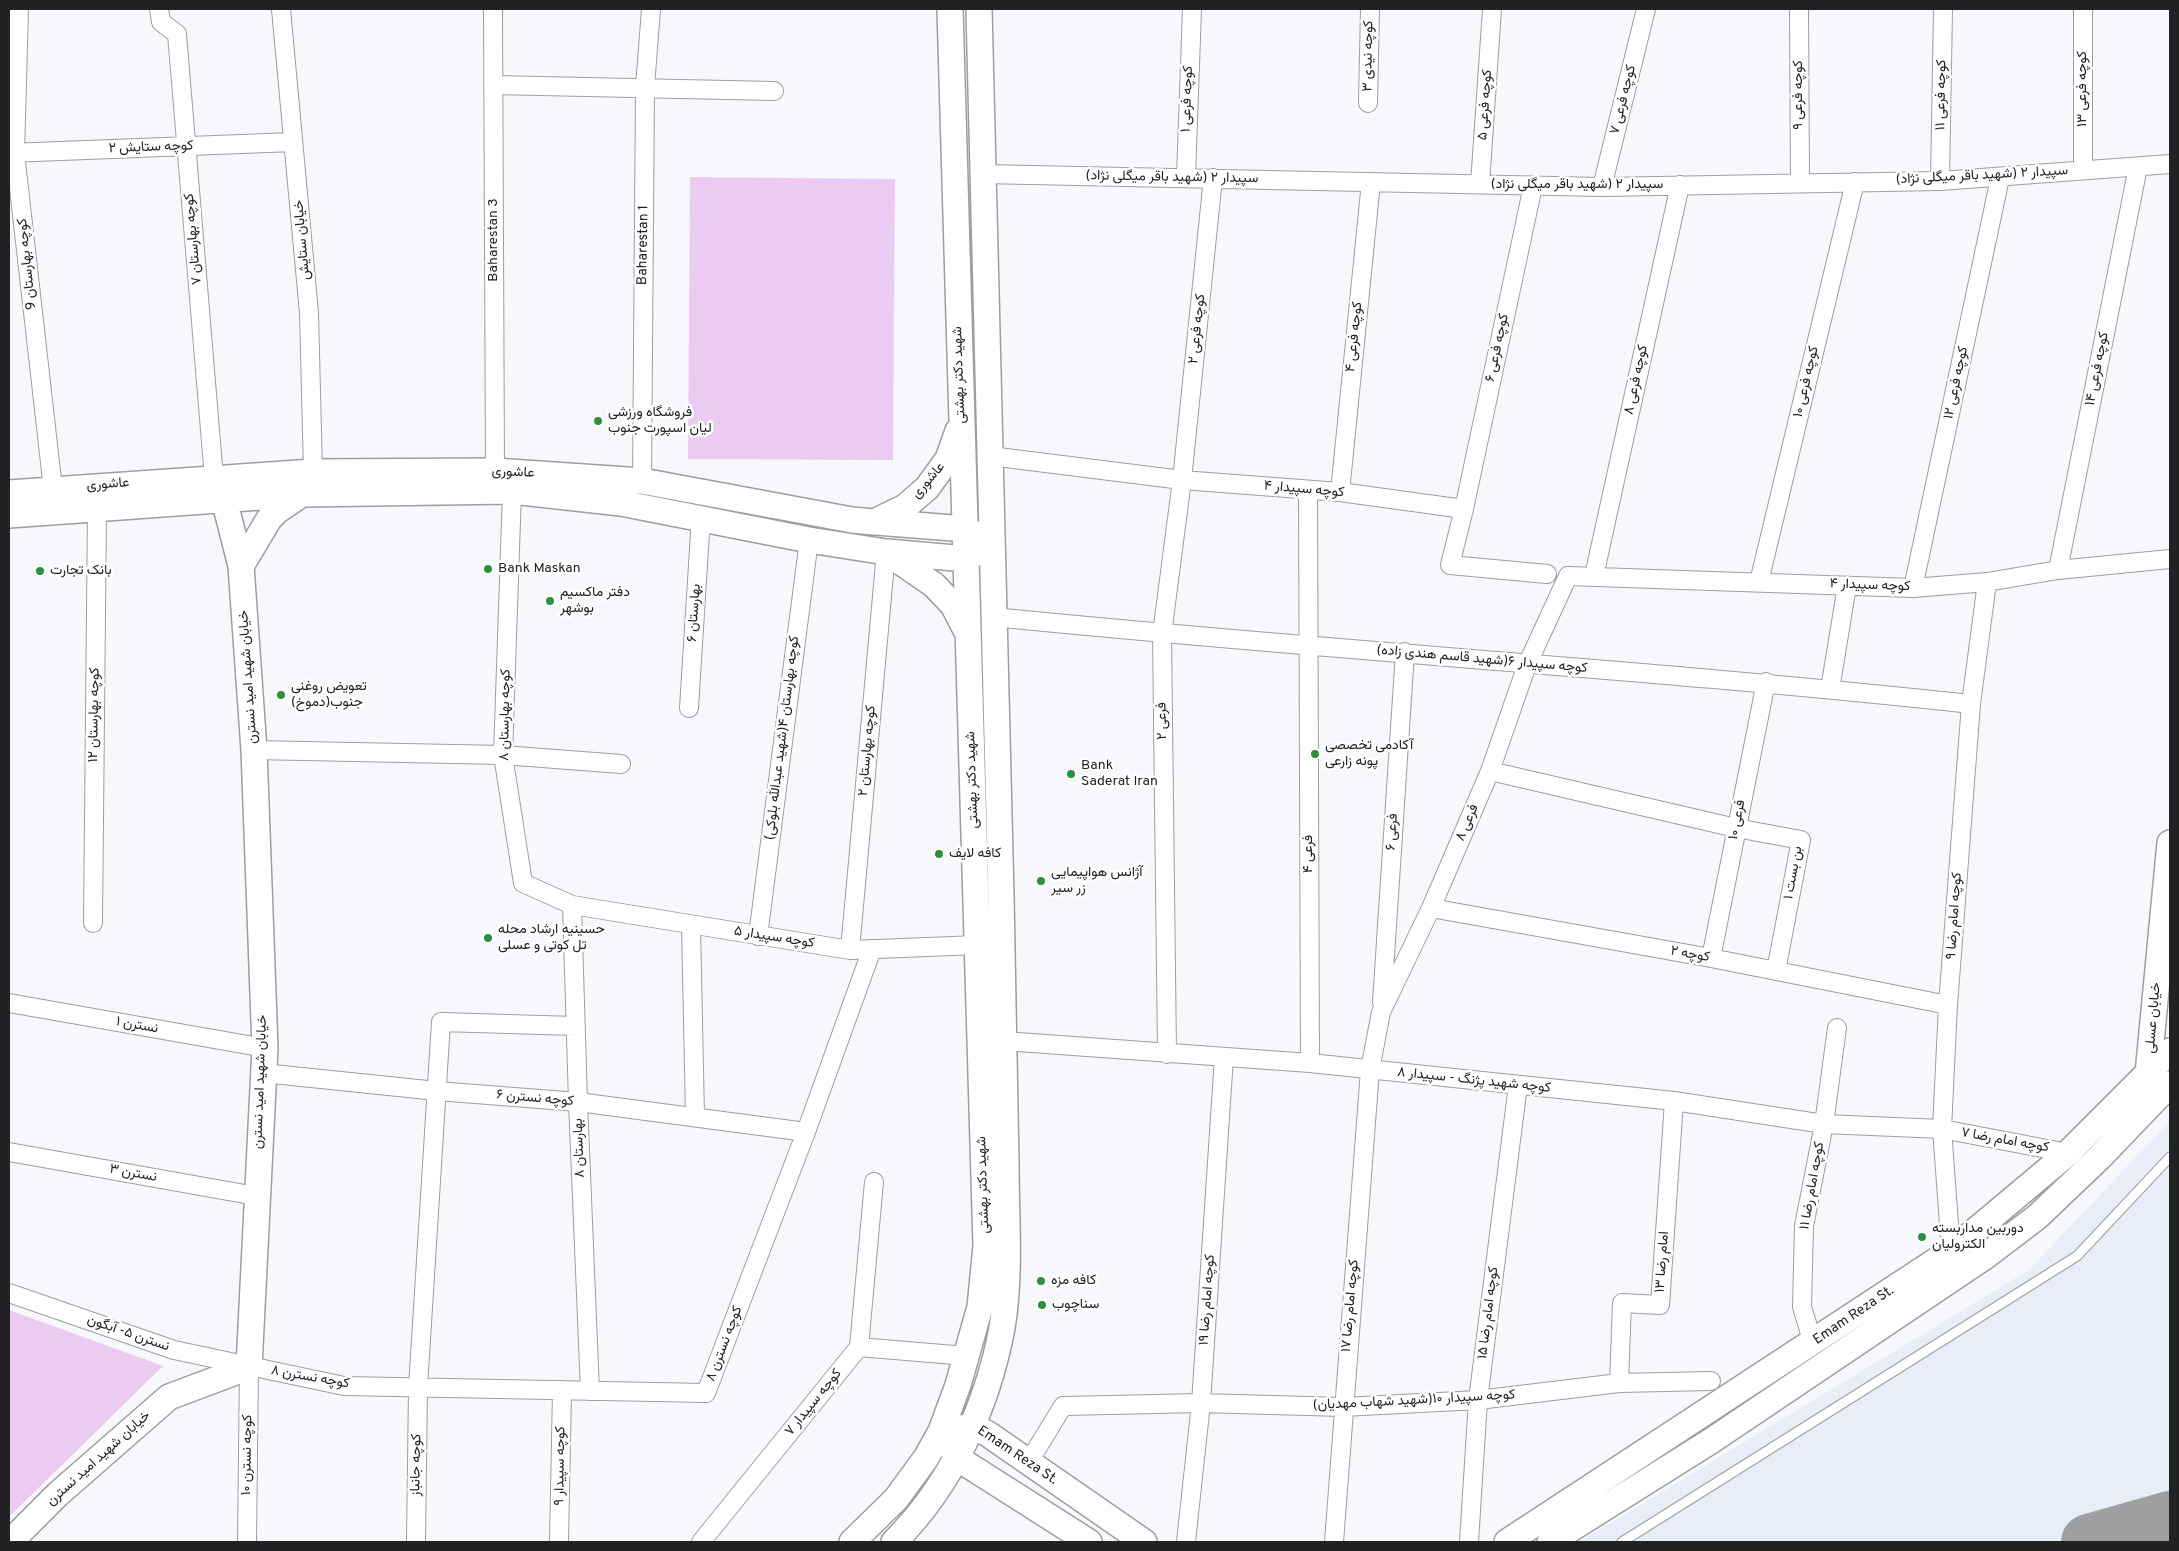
<!DOCTYPE html>
<html>
<head>
<meta charset="utf-8">
<style>
  body { margin:0 }
  #map { position:relative; width:2179px; height:1551px; overflow:hidden; background:#f6f8fb; font-family:Overpass,sans-serif }
  canvas { display:block }
  .frame { position:absolute; inset:0; border:10px solid #212223; pointer-events:none }
</style>
</head>
<body>
<div id="map">
<canvas width="2179" height="1551"></canvas>
<div class="frame"></div>
</div>
<script>
const ctx = document.querySelector('canvas').getContext('2d');
ctx.lineJoin = 'round';
function fill(path, color) {
  ctx.fillStyle = color;
  ctx.fill(path, 'evenodd');
}
function stroke(path, color, width, dash) {
  ctx.strokeStyle = color;
  ctx.lineWidth = width;
  ctx.lineCap = dash ? 'butt' : 'round';
  ctx.setLineDash(dash || []);
  ctx.stroke(path);
}
function write(font, color, halo, rows, align = 'center') {
  ctx.font = font + ' Overpass,Vazirmatn,sans-serif';
  ctx.lineWidth = 5;
  ctx.setLineDash([]);
  ctx.textBaseline = 'middle';
  ctx.strokeStyle = halo;
  ctx.fillStyle = color;
  for (const [text, x, y, turn = 0] of rows) {
    ctx.save();
    ctx.translate(x, y);
    ctx.rotate((+turn || 0) * Math.PI / 180);
    ctx.textAlign = isNaN(turn) ? turn : align;
    if (halo) ctx.strokeText(text, 0, 0);
    ctx.fillText(text, 0, 0);
    ctx.restore();
  }
}
fill(new Path2D(`
  M 2170,1121 L 2170,1542 L 1579,1542 L 2029,1270 Z`), '#e9edf7');
fill(new Path2D(`
  M 690,177 L 895,179 L 893,460 L 688,459 Z
  M 9,1310 L 163,1366 L 9,1517 Z`), '#eccbf3');
stroke(new Path2D(`
  M 2089,1542 L 2170,1519`), '#9d9fa1', 56);
const lane = new Path2D(`
  M 1622,1542 L 2077,1256 L 2170,1157`);
const street = new Path2D(`
  M 19,9 L 15,153 L 53,489
  M 159,9 L 161,22 L 177,34 L 214,478
  M 281,9 L 309,313 L 313,472
  M 493,9 L 495,471
  M 1799,9 L 1800,182
  M 493,85 L 774,91
  M 1368,103 L 1370,9
  M 9,153 L 293,142
  M 2083,170 L 2083,9
  M 983,174 L 1602,187 L 1940,181 L 2170,164
  M 1186,177 L 1192,9
  M 1940,181 L 1943,9
  M 1480,184 L 1492,9
  M 1602,187 L 1646,9
  M 990,456 L 1182,480 L 1340,492 L 1464,509 L 1450,565 L 1547,574
  M 642,481 L 645,87 L 651,9
  M 1308,490 L 1310,1063
  M 512,491 L 503,755 L 523,883 L 572,905 L 850,950 L 978,945
  M 1340,492 L 1371,182
  M 1464,509 L 1533,186
  M 2058,570 L 2138,167
  M 1594,576 L 1680,185
  M 1759,582 L 1855,182
  M 1913,588 L 2000,178
  M 994,617 C 1319,650 1645,669 1971,704
  M 1830,689 L 1847,586
  M 689,708 L 701,517
  M 254,750 L 503,755 L 621,764
  M 1490,771 L 1736,828 L 1801,840 L 1776,971
  M 572,905 L 578,1102 L 590,1391
  M 1431,908 L 1711,958 L 1948,1005
  M 93,923 L 97,508
  M 691,925 L 695,1117
  M 758,936 L 809,540
  M 850,950 L 886,552
  M 1711,958 L 1766,682
  M 1382,1002 L 1405,652
  M 9,1003 L 265,1048
  M 1004,1041 L 1310,1063 L 1674,1101 L 1824,1124 L 1942,1129 L 2068,1153
  M 1167,1054 L 1162,634 L 1182,480 L 1213,178
  M 263,1073 L 437,1091 L 578,1102 L 806,1132
  M 9,1152 L 256,1196
  M 1951,1251 L 1942,1129 L 1948,1005 L 1971,704 L 1987,582
  M 9,1293 L 174,1350 L 344,1386 L 706,1393 L 806,1132 L 872,949
  M 1813,1343 L 1802,1307 L 1804,1226 L 1824,1124 L 1837,1028
  M 859,1347 L 874,1182
  M 1619,1383 L 1622,1303 L 1660,1305 L 1674,1101
  M 1028,1463 L 1063,1406 L 1201,1403 L 1343,1407 L 1478,1400 L 1619,1383 L 1711,1381
  M 247,1542 L 249,1367
  M 416,1542 L 418,1387 L 441,1022 L 575,1026
  M 559,1542 L 562,1390
  M 701,1542 L 859,1347 L 966,1356
  M 1186,1542 L 1201,1403 L 1224,1057
  M 1334,1542 L 1370,1070 L 1381,1012 L 1431,908 L 1490,771 L 1527,665 L 1568,576 L 1913,588 L 1987,582 L 2058,570 L 2170,559
  M 1469,1542 L 1478,1400 L 1518,1085`);
const secondary = new Path2D(`
  M 9,493 L 313,472 L 495,471 L 642,481 L 852,520 L 874,522 L 905,507 L 927,488 L 948,459 L 958,431
  M 9,515 L 302,494 L 512,491 L 621,503 L 809,540 L 886,552 L 934,585 L 953,605 L 966,630
  M 876,522 L 966,529 L 979,536
  M 888,552 L 966,559 L 980,550
  M 241,566 L 269,519 L 277,511 L 302,494
  M 2148,1074 L 2170,843
  M 10,1542 L 58,1494 L 169,1397 L 249,1367 L 265,1048 L 254,750 L 241,566 L 224,499 L 214,478
  M 852,1542 L 896,1499 L 926,1458 L 941,1431 L 958,1385 L 980,1307 L 986,1246 L 950,9
  M 894,1542 C 951,1485 987,1408 1002,1328 C 1011,1274 1006,1218 1006,1163 C 1005,1074 1003,985 1001,896 C 994,600 986,305 979,9
  M 1089,1542 L 957,1458 L 941,1431 L 973,1426 L 988,1434 L 1144,1542
  M 1507,1542 L 1951,1251 L 2068,1153 L 2170,1051
  M 1550,1542 L 1711,1441 L 1983,1258 L 2037,1217 L 2100,1157 L 2170,1084`);
stroke(lane, '#9c9ea1', 11);
stroke(street, '#9c9ea1', 20);
stroke(secondary, '#9c9ea1', 28);
stroke(lane, '#fff', 9);
stroke(street, '#fff', 18);
stroke(secondary, '#fff', 25);
for (const [x, y, r, color] of [
  [598,421,5,"#2e8e41"],
  [488,569,5,"#2e8e41"],
  [40,571,5,"#2e8e41"],
  [550,601,5,"#2e8e41"],
  [281,695,5,"#2e8e41"],
  [1315,754,5,"#2e8e41"],
  [1071,774,5,"#2e8e41"],
  [939,854,5,"#2e8e41"],
  [1041,881,5,"#2e8e41"],
  [488,938,5,"#2e8e41"],
  [1922,1237,5,"#2e8e41"],
  [1041,1281,5,"#2e8e41"],
  [1042,1305,5,"#2e8e41"]
]) {
  const dot = new Path2D();
  dot.arc(x, y, r, 0, 2 * Math.PI);
  ctx.fillStyle = color;
  ctx.fill(dot);
  stroke(dot, '#fff', 2);
}
write('14px', '#212223', '#fff', [
  ["کوچه نیدی ۳",1369,56,-89],
  ["کوچه فرعی ۱۳",2083,89,-90],
  ["کوچه فرعی ۹",1799,95,-90],
  ["کوچه فرعی ۱۱",1942,95,-89],
  ["کوچه فرعی ۱",1188,99,-88],
  ["کوچه فرعی ۷",1624,100,-76],
  ["کوچه فرعی ۵",1486,105,-86],
  ["کوچه ستایش ۲",151,148,-2],
  ["سپیدار ۲ (شهید باقر میگلی نژاد)",1982,176,-3],
  ["سپیدار ۲ (شهید باقر میگلی نژاد)",1172,178,1],
  ["سپیدار ۲ (شهید باقر میگلی نژاد)",1577,185],
  ["کوچه بهارستان ۷",194,239,-95],
  ["خیابان ستایش",303,240,-95],
  ["Baharestan 3",494,240,-90],
  ["Baharestan 1",644,245,-89],
  ["کوچه بهارستان 9",28,264,-96],
  ["کوچه فرعی ۲",1198,329,-84],
  ["کوچه فرعی ۴",1355,337,-84],
  ["کوچه فرعی ۶",1498,348,-78],
  ["کوچه فرعی ۱۴",2098,369,-79],
  ["شهید دکتر بهشتی",960,375,-92],
  ["کوچه فرعی ۸",1637,380,-78],
  ["کوچه فرعی ۱۰",1807,382,-77],
  ["کوچه فرعی ۱۲",1957,383,-78],
  ["عاشوری",513,473,3],
  ["عاشوری",929,481,-49],
  ["عاشوری",108,485,-4],
  ["کوچه سپیدار ۴",1304,490,5],
  ["کوچه سپیدار ۴",1870,586,2],
  ["بهارستان ۶",695,613,-86],
  ["کوچه سپیدار ۶(شهید قاسم هندی زاده)",1482,660,5],
  ["خیابان شهید امید نسترن",249,677,-94],
  ["کوچه بهارستان ۱۲",95,715,-89],
  ["کوچه بهارستان ۸",506,715,-89],
  ["فرعی ۲",1163,721,-91],
  ["کوچه بهارستان ۴(شهید عبدالله بلوکی)",783,738,-83],
  ["کوچه بهارستان ۲",868,751,-85],
  ["شهید دکتر بهشتی",973,780,-92],
  ["فرعی ۱۰",1738,820,-79],
  ["فرعی ۸",1468,823,-67],
  ["فرعی ۶",1393,832,-86],
  ["فرعی ۴",1309,854,-90],
  ["بن بست ۱",1794,873,-80],
  ["کوچه امام رضا ۹",1955,916,-86],
  ["کوچه سپیدار ۵",774,938,9],
  ["کوچه ۲",1690,955,10],
  ["خیابان عسلی",2154,1018,-85],
  ["نسترن ۱",137,1026,10],
  ["کوچه شهید پژنگ - سپیدار ۸",1474,1081,6],
  ["خیابان شهید امید نسترن",261,1082,-88],
  ["کوچه نسترن ۶",535,1099,5],
  ["کوچه امام رضا ۷",2005,1141,10],
  ["بهارستان ۸",580,1148,-92],
  ["نسترن ۳",133,1174,10],
  ["شهید دکتر بهشتی",984,1185,-92],
  ["کوچه امام رضا ۱۱",1813,1186,-80],
  ["امام رضا ۱۳",1663,1262,-86],
  ["کوچه امام رضا ۱۹",1208,1300,-86],
  ["کوچه امام رضا ۱۷",1351,1306,-85],
  ["کوچه امام رضا ۱۵",1489,1313,-83],
  ["Emam Reza St.",1854,1316,-34],
  ["نسترن ۵- آبگون",128,1334,19],
  ["کوچه نسترن ۸",725,1344,-69],
  ["کوچه نسترن ۸",310,1378,10],
  ["کوچه سپیدار ۱۰(شهید شهاب مهدیان)",1414,1401,-3],
  ["کوچه سپیدار ۷",814,1403,-51],
  ["کوچه نسترن ۱۰",248,1455,-89],
  ["Emam Reza St.",1017,1456,34],
  ["خیابان شهید امید نسترن",99,1459,-42],
  ["کوچه جانباز",417,1465,-89],
  ["کوچه سپیدار ۹",561,1466,-89]
]);
write('14px', '#212223', '#fff', [
  ["فروشگاه ورزشی",608,413],
  ["لیان اسپورت جنوب",608,429],
  ["Bank Maskan",498,569],
  ["بانک تجارت",50,571],
  ["دفتر ماکسیم",560,593],
  ["بوشهر",560,609],
  ["تعويض روغنی",291,687],
  ["جنوب(دموخ)",291,703],
  ["آکادمی تخصصی",1325,746],
  ["پونه زارعی",1325,762],
  ["Bank",1081,766],
  ["Saderat Iran",1081,782],
  ["کافه لایف",949,854],
  ["آژانس هواپیمایی",1051,873],
  ["زر سیر",1051,889],
  ["حسینیه ارشاد محله",498,930],
  ["تل کوتی و عسلی",498,946],
  ["دوربین مداربسته",1932,1229],
  ["الکترولیان",1932,1245],
  ["کافه مزه",1051,1281],
  ["سناچوب",1052,1305]
], 'left');
</script>
</body>
</html>
